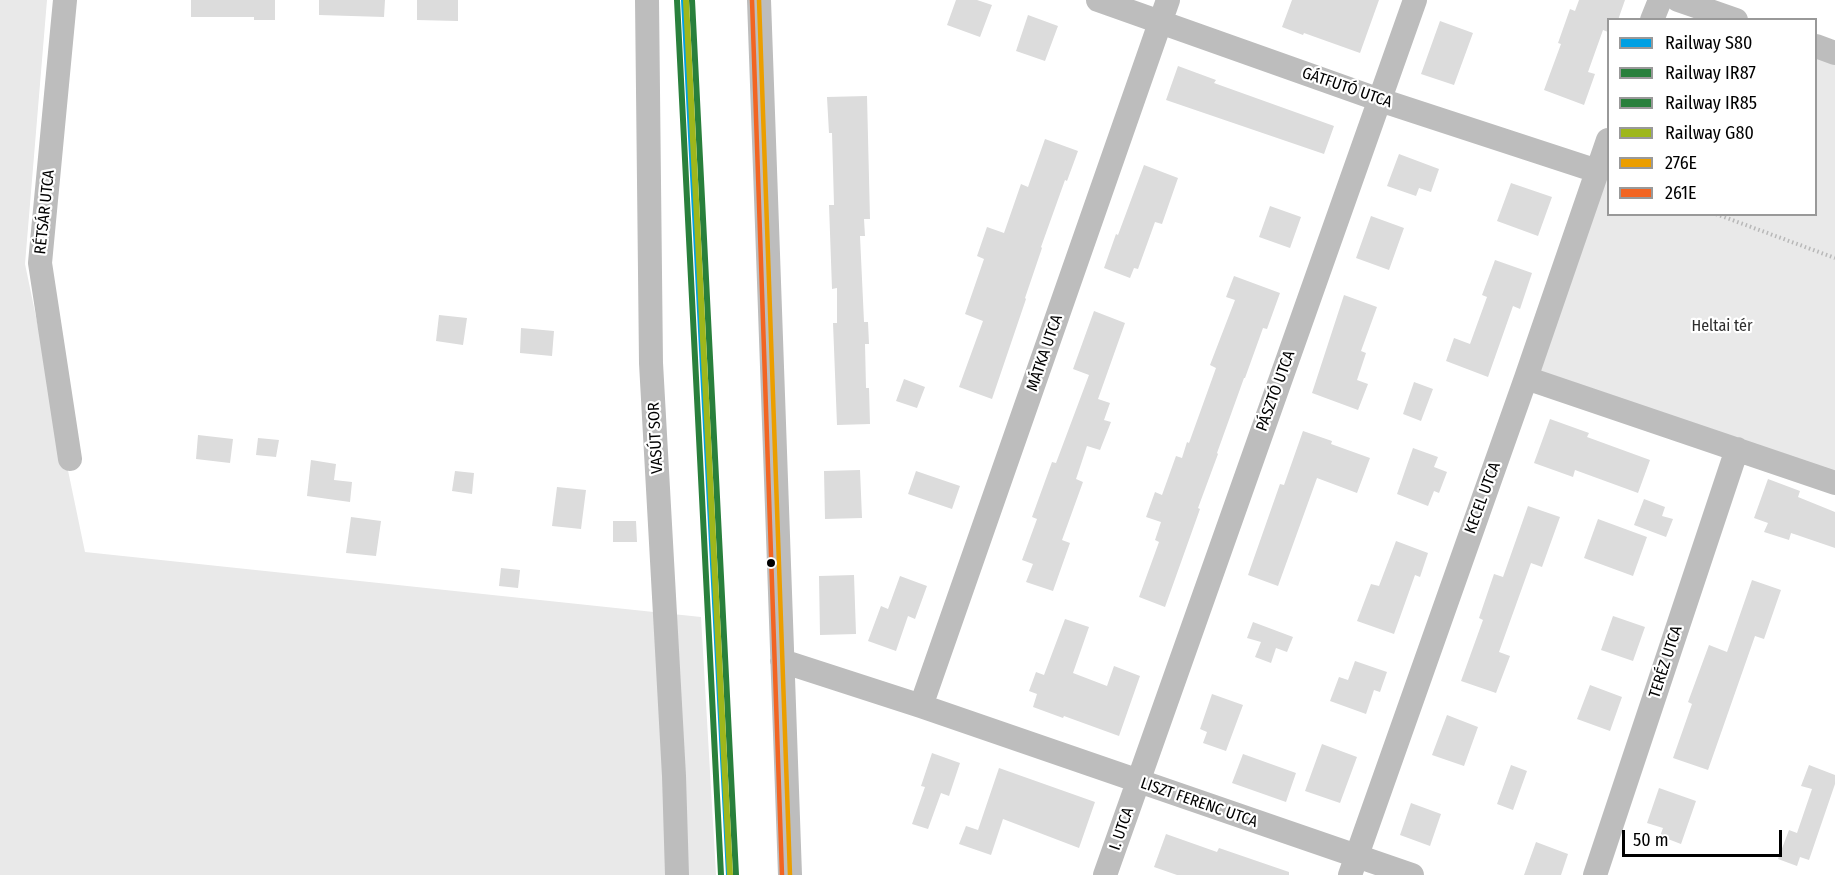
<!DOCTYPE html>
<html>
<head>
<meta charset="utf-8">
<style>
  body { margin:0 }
  #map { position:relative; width:1835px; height:875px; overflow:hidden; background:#fff; font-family:"Fira Sans Condensed",sans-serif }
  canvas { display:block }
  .legend { position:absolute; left:1607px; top:18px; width:210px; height:198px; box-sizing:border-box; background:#fff; border:2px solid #999; margin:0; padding:8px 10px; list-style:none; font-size:18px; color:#000 }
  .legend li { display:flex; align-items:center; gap:12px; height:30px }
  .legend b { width:30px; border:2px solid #999 }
  .scale { position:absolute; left:1622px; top:830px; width:160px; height:27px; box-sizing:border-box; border:3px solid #000; border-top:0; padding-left:8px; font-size:18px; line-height:21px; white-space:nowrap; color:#000; -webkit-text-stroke:4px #fff; paint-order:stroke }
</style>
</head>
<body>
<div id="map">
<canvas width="1835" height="875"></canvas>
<ul class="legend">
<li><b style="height:8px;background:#00a0e3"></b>Railway S80</li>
<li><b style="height:8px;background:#29803c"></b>Railway IR87</li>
<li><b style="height:8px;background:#29803c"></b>Railway IR85</li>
<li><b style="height:8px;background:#9eb71c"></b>Railway G80</li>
<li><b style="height:8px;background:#eb9e00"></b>276E</li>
<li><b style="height:8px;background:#f26522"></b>261E</li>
</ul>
<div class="scale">50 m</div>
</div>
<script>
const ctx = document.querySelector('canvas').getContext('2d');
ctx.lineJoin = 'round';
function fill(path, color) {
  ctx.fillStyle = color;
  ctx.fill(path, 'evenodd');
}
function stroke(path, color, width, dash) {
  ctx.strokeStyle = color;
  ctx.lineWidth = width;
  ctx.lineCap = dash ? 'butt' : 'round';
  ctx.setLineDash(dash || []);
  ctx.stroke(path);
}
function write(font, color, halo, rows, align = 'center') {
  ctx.font = font + ' "Fira Sans Condensed",sans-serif';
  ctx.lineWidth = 4.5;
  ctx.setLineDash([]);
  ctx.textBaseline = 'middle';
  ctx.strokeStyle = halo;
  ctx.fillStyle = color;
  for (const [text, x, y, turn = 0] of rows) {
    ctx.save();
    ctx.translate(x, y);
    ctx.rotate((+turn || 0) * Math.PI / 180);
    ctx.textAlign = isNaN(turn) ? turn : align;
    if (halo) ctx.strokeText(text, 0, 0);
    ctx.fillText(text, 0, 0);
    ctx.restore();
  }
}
fill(new Path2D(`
  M 0,0 L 47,0 L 25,264 L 85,552 L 701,617 L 716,875 L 0,875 Z
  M 1816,46 L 1835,53 L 1835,483 L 1526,378 L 1608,140 L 1608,214 L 1816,214 Z`), '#e9e9e9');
fill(new Path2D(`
  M 191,0 L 275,0 L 275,20 L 254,20 L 254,17 L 191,17 Z
  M 319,0 L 385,0 L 384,17 L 319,15 Z
  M 417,0 L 458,0 L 458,21 L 417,20 Z
  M 956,0 L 977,0 L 992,5 L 980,37 L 947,25 Z
  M 1292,0 L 1379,0 L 1360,53 L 1304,33 L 1303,35 L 1282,27 Z
  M 1579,0 L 1625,0 L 1618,20 L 1608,20 L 1608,32 L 1603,30 L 1588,72 L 1595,74 L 1584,105 L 1544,90 L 1561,44 L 1558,43 L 1570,9 L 1575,11 Z
  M 1028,15 L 1058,26 L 1045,61 L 1016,51 Z
  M 1440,21 L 1473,33 L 1454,85 L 1421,74 Z
  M 1178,66 L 1216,80 L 1214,83 L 1334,126 L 1324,154 L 1166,100 Z
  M 867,96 L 870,219 L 864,219 L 865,236 L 860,236 L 864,322 L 868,322 L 869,344 L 865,344 L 866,388 L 869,388 L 870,424 L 837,425 L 833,323 L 837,323 L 837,288 L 832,289 L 829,205 L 834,205 L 832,133 L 829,133 L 827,97 Z
  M 1045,139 L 1078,151 L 1067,181 L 1065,180 L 1041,247 L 1042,248 L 1025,298 L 1026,299 L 992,399 L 959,387 L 983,321 L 965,314 L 984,259 L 977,256 L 987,227 L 1004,233 L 1021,184 L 1028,187 Z
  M 1399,154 L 1439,169 L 1431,192 L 1419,188 L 1416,196 L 1387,186 Z
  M 1144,165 L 1178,178 L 1162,224 L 1155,222 L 1138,269 L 1134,268 L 1130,278 L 1104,268 L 1116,234 L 1118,235 Z
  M 1511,183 L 1552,197 L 1538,236 L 1497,221 Z
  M 1270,206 L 1301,217 L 1290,248 L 1259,237 Z
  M 1371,216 L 1404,228 L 1389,270 L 1356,258 Z
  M 1495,260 L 1532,273 L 1520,309 L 1513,306 L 1488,377 L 1446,361 L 1454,338 L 1470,344 L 1487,297 L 1482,295 Z
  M 1234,276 L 1280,293 L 1267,329 L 1263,328 L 1245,378 L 1244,378 L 1217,453 L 1218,454 L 1198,508 L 1200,509 L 1165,607 L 1139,597 L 1159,542 L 1155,540 L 1161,522 L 1146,517 L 1155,492 L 1162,495 L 1176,456 L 1182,458 L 1187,442 L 1189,443 L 1216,368 L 1210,365 L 1235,300 L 1226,297 Z
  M 1344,295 L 1377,307 L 1361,351 L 1366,353 L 1357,380 L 1368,384 L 1358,410 L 1312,393 Z
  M 1094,311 L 1125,323 L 1098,399 L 1110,403 L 1104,420 L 1111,422 L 1100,450 L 1087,446 L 1076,479 L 1083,482 L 1062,540 L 1070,543 L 1053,591 L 1026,582 L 1033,564 L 1022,560 L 1037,519 L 1032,517 L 1052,462 L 1056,463 L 1089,375 L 1073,369 Z
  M 439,315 L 467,318 L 463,345 L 436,341 Z
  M 521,328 L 554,331 L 552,356 L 520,353 Z
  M 904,379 L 925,387 L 917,408 L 896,401 Z
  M 1414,382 L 1433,389 L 1421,421 L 1403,414 Z
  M 1550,419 L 1589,433 L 1587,437 L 1650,460 L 1638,493 L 1575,470 L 1573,477 L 1534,463 Z
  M 1303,431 L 1332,441 L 1331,444 L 1370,458 L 1357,493 L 1317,478 L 1278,586 L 1248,575 L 1280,484 L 1284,485 Z
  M 198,435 L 233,439 L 230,463 L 196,459 Z
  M 258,438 L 279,440 L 276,457 L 256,455 Z
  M 1413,448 L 1438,457 L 1434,467 L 1447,472 L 1439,493 L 1434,491 L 1428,506 L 1397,494 Z
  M 311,460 L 336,464 L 334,480 L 352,482 L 350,502 L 307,496 Z
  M 860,470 L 862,518 L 825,519 L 824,471 Z
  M 455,471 L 474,473 L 472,494 L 452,491 Z
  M 916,471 L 960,486 L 952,509 L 908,494 Z
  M 1768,479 L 1800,491 L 1798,497 L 1835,512 L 1835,548 L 1797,535 L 1791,533 L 1789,540 L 1764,532 L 1768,523 L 1754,518 Z
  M 557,487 L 586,490 L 581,529 L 552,526 Z
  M 1644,499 L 1665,507 L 1662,516 L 1673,519 L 1666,537 L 1634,525 Z
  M 1528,506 L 1560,517 L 1542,567 L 1531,563 L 1499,652 L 1510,656 L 1496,693 L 1461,681 L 1483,620 L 1479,618 L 1494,574 L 1503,577 Z
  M 351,517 L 381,521 L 376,556 L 346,553 Z
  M 1598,519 L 1647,537 L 1633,576 L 1584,558 Z
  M 613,521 L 636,521 L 637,542 L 613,542 Z
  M 1396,541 L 1428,553 L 1420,577 L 1415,575 L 1394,634 L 1357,621 L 1371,584 L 1379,586 Z
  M 501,568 L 520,570 L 518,588 L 499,586 Z
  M 854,575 L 856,634 L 820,635 L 819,576 Z
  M 900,576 L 927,586 L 915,619 L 908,616 L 896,651 L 868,641 L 881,606 L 888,609 Z
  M 1752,580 L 1781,590 L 1764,639 L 1755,636 L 1708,770 L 1673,758 L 1692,704 L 1688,702 L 1709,645 L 1727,652 Z
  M 1613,616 L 1645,627 L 1633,661 L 1601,650 Z
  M 1065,619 L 1089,627 L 1073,673 L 1107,686 L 1114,666 L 1140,676 L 1119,736 L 1064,716 L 1063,718 L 1033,707 L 1037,694 L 1029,691 L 1036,672 L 1044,675 Z
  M 1253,622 L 1293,637 L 1287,652 L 1276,648 L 1271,663 L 1255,657 L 1261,642 L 1247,638 Z
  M 1355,661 L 1387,672 L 1380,692 L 1374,690 L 1366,714 L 1330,701 L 1339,677 L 1348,680 Z
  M 1590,685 L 1622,697 L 1610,731 L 1577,719 Z
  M 1212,694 L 1243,705 L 1226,751 L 1203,743 L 1207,732 L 1200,729 Z
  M 1447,715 L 1478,727 L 1464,766 L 1432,755 Z
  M 1322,744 L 1357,757 L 1340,803 L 1305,791 Z
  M 932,753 L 960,763 L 949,796 L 941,793 L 928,829 L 912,824 L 925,787 L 921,786 Z
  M 1243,754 L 1296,773 L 1286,802 L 1232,783 Z
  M 1511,765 L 1527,771 L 1513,810 L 1497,804 Z
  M 1809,765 L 1835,775 L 1835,784 L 1809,860 L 1800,857 L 1797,866 L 1778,859 L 1789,830 L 1797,833 L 1812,789 L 1801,786 Z
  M 999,768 L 1095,802 L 1079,848 L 1003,819 L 991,855 L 959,844 L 966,826 L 978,830 Z
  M 1659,788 L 1696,801 L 1681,844 L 1660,836 L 1663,828 L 1647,823 Z
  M 1411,803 L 1441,814 L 1430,846 L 1400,835 Z
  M 1166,834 L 1217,852 L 1219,848 L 1289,872 L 1289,875 L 1177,875 L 1154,867 Z
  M 1536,842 L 1568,854 L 1561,875 L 1524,875 Z`), '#dcdcdc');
stroke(new Path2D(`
  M 1716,214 L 1835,258`), '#b8b8b8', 4, [1.5, 3]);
stroke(new Path2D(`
  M 65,0 L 40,263 L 70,459
  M 647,0 L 651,363 L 674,776 L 677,875
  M 759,0 L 790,875
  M 1098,0 L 1380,100 L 1597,171
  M 1678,0 L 1736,20
  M 1652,20 L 1660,0
  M 1816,46 L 1835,53
  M 1526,378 L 1835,483
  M 782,661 L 921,706 L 1412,875
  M 921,706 L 1168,0
  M 1105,875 L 1415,0
  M 1350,875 L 1526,378 L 1608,140
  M 1595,875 L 1737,449`), '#bdbdbd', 24);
stroke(new Path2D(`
  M 759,0 L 790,875`), '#eb9e00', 4.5);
stroke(new Path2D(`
  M 752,0 L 782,875`), '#f26522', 4.5);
stroke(new Path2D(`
  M 684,0 L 729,875`), '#00a0e3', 6);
stroke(new Path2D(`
  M 677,0 L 721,875`), '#29803c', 6);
stroke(new Path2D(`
  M 692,0 L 736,875`), '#29803c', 6);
stroke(new Path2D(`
  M 686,1 L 730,875`), '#9eb71c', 6);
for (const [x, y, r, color] of [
  [771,563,5,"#000"]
]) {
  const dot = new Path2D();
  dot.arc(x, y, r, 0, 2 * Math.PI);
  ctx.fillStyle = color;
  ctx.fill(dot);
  stroke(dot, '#fff', 2);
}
write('16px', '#000', '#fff', [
  ["GÁTFUTÓ UTCA",1347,88,19],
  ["RÉTSÁR UTCA",45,212,-84],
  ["MÁTKA UTCA",1045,353,-71],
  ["PÁSZTÓ UTCA",1276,391,-70],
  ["VASÚT SOR",656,438,-93],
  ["KECEL UTCA",1483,498,-70],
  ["TERÉZ UTCA",1666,662,-72],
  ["LISZT FERENC UTCA",1199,803,19],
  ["I. UTCA",1122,829,-71]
]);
write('16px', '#2e2e2e', '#fff', [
  ["Heltai tér",1722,327]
]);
</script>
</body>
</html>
